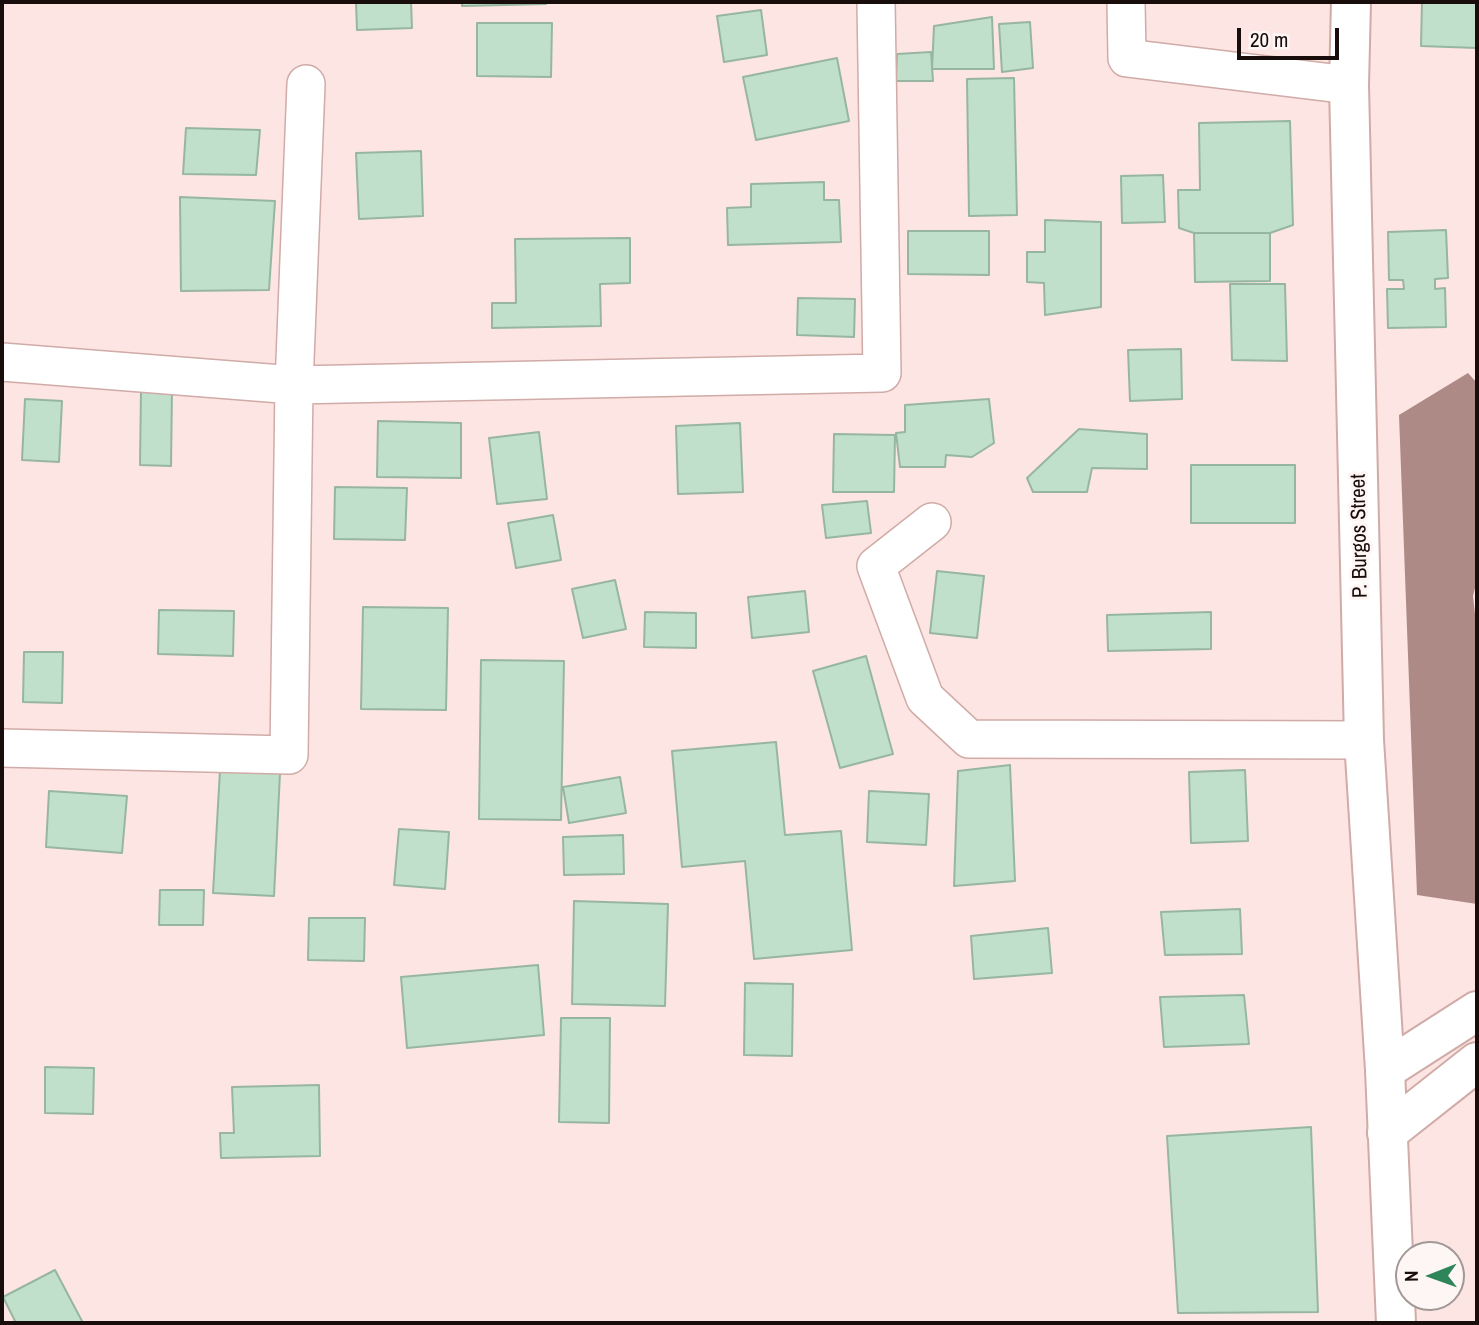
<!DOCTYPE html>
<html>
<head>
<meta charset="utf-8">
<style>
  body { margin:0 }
  #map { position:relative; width:1479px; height:1325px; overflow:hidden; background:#fce5e2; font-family:"Archivo Narrow",sans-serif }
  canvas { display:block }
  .frame { position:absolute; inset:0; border:4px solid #190d0b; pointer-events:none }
  .north { position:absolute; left:1395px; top:1241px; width:70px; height:70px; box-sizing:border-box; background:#fef6f5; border:2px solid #a29997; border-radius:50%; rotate:269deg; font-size:19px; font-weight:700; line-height:28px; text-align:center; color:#190d0b }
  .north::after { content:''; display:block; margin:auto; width:24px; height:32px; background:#2e8559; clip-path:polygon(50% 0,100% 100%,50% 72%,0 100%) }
  .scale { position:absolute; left:1237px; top:28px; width:102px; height:32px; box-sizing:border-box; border:4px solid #190d0b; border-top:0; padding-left:9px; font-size:21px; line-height:24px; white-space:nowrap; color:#190d0b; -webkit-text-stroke:5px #fef6f5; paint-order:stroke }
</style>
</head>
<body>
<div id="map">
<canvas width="1479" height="1325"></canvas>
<div class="frame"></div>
<div class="north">N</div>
<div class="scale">20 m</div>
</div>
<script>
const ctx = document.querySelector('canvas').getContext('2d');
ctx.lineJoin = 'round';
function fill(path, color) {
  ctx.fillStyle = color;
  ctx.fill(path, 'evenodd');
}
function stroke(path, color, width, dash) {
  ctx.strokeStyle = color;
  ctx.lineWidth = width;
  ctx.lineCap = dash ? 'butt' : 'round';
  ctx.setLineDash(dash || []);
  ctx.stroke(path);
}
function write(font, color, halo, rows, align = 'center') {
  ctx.font = font + ' "Archivo Narrow",sans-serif';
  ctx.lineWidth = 6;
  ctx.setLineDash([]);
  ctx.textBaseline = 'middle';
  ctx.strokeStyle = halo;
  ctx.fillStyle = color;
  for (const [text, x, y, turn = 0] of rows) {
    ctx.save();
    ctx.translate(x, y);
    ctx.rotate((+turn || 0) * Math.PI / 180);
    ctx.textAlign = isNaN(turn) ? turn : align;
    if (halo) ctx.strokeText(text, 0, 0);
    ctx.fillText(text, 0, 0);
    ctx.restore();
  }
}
fill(new Path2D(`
  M 1468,373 L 1477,383 L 1477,580 L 1473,596 L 1477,632 L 1477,904 L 1417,895 L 1399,415 Z`), '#ad8a86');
const building = new Path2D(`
  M 356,2 L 411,2 L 412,28 L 357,30 Z
  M 462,2 L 546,2 L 546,4 L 462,6 Z
  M 1422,2 L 1477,2 L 1477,48 L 1421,46 Z
  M 761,10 L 767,55 L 724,62 L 717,16 Z
  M 992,17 L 994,69 L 932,69 L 934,26 Z
  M 1030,22 L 1033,68 L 1002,72 L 999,24 Z
  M 477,23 L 552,23 L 551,77 L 477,76 Z
  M 931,52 L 933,81 L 896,81 L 897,54 Z
  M 837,58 L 849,121 L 756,140 L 743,77 Z
  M 1014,78 L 1017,215 L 969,216 L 967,79 Z
  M 1290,121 L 1293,225 L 1270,233 L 1194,233 L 1179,228 L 1178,190 L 1200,190 L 1199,123 Z
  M 186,128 L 260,130 L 256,175 L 183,174 Z
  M 421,151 L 423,216 L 359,219 L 356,153 Z
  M 1163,175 L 1165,222 L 1122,223 L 1121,176 Z
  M 824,182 L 824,200 L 839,200 L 841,242 L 728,245 L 727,208 L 751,207 L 751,184 Z
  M 180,197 L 275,201 L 269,290 L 181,291 Z
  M 1045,220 L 1101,222 L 1101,307 L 1045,315 L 1044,283 L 1027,282 L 1027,252 L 1045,252 Z
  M 1446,230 L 1448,278 L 1435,279 L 1435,289 L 1445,288 L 1446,327 L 1388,328 L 1387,289 L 1404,289 L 1403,280 L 1389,280 L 1388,232 Z
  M 908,231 L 989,231 L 989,275 L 908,274 Z
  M 1194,233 L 1270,233 L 1270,281 L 1195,282 Z
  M 630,238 L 630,283 L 600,284 L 601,326 L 492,328 L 492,303 L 516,303 L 515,239 Z
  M 1230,284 L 1285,284 L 1287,361 L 1232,360 Z
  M 798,298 L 855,299 L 854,337 L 797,335 Z
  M 1181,349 L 1182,399 L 1130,401 L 1128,350 Z
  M 141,390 L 172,390 L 171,466 L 140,465 Z
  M 25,399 L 62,401 L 59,462 L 22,460 Z
  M 989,399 L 994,443 L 972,457 L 946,455 L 945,467 L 900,467 L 896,433 L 905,432 L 905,405 Z
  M 378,421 L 461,423 L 461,478 L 377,477 Z
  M 740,423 L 743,492 L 678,494 L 676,426 Z
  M 1079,429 L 1147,434 L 1147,469 L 1092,468 L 1087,492 L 1033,492 L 1027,478 Z
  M 539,432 L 547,499 L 497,504 L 489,438 Z
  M 834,434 L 895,435 L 894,492 L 833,492 Z
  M 1191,465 L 1295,465 L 1295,523 L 1191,523 Z
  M 335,487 L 407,488 L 405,540 L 334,539 Z
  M 867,501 L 871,533 L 826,538 L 822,505 Z
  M 553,515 L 561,560 L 516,568 L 508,523 Z
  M 937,571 L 984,576 L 977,638 L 930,633 Z
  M 615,580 L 626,629 L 583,638 L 572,589 Z
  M 805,591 L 809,632 L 752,638 L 748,597 Z
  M 363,607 L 448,608 L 446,710 L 361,709 Z
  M 159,610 L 234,611 L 233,656 L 158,654 Z
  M 645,612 L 696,613 L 696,648 L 644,647 Z
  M 1211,612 L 1211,649 L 1108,651 L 1107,615 Z
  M 24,652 L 63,652 L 62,703 L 23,702 Z
  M 866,656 L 893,754 L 840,768 L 813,671 Z
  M 481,660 L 564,661 L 561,820 L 479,819 Z
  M 776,742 L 785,835 L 841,831 L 852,950 L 754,959 L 745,861 L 682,867 L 672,751 Z
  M 1010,765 L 1015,881 L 954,886 L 958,771 Z
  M 220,770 L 280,773 L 274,896 L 213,893 Z
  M 1245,770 L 1248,841 L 1191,843 L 1189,772 Z
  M 620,777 L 626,813 L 569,823 L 563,787 Z
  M 49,791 L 127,796 L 122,853 L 46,847 Z
  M 869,791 L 929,794 L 926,845 L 867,842 Z
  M 399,829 L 449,832 L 445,889 L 394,885 Z
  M 623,835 L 624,874 L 564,875 L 563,837 Z
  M 160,890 L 204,890 L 203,925 L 159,925 Z
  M 574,901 L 668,904 L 665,1006 L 572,1004 Z
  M 1240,909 L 1242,954 L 1165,955 L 1161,912 Z
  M 309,918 L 365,918 L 364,961 L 308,960 Z
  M 1048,928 L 1052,973 L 974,979 L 971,936 Z
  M 538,965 L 544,1035 L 407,1048 L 401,977 Z
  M 745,983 L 793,984 L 792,1056 L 744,1055 Z
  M 1244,995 L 1249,1044 L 1164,1047 L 1160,997 Z
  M 561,1018 L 610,1018 L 609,1123 L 559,1122 Z
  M 45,1067 L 94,1068 L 93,1114 L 45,1113 Z
  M 319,1085 L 320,1156 L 221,1158 L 220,1133 L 234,1133 L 232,1087 Z
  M 1311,1127 L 1318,1312 L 1178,1313 L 1167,1136 Z
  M 55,1270 L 83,1323 L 16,1323 L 3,1297 Z`);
fill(building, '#c0e0cb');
stroke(building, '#97b6a2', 2);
const minor = new Path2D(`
  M 1126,2 L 1127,58 L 1349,85
  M 2,362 L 294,385 L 882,373 L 876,2
  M 932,522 L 876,566 L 925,698 L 969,739 L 1364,740
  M 2,748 L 289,755 L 294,385 L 306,84`);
const tertiary = new Path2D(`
  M 1385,1070 L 1477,1011
  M 1387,1133 L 1477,1062`);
const secondary = new Path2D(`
  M 1351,2 L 1349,85 L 1364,740 L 1385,1070 L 1396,1323`);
stroke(minor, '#d0aba7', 40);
stroke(tertiary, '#d0aba7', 42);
stroke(secondary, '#d0aba7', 42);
stroke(minor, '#fff', 37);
stroke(tertiary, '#fff', 38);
stroke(secondary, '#fff', 38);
write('21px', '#190d0b', '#fef6f5', [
  ["P. Burgos Street",1360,536,-91]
]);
</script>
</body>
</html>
